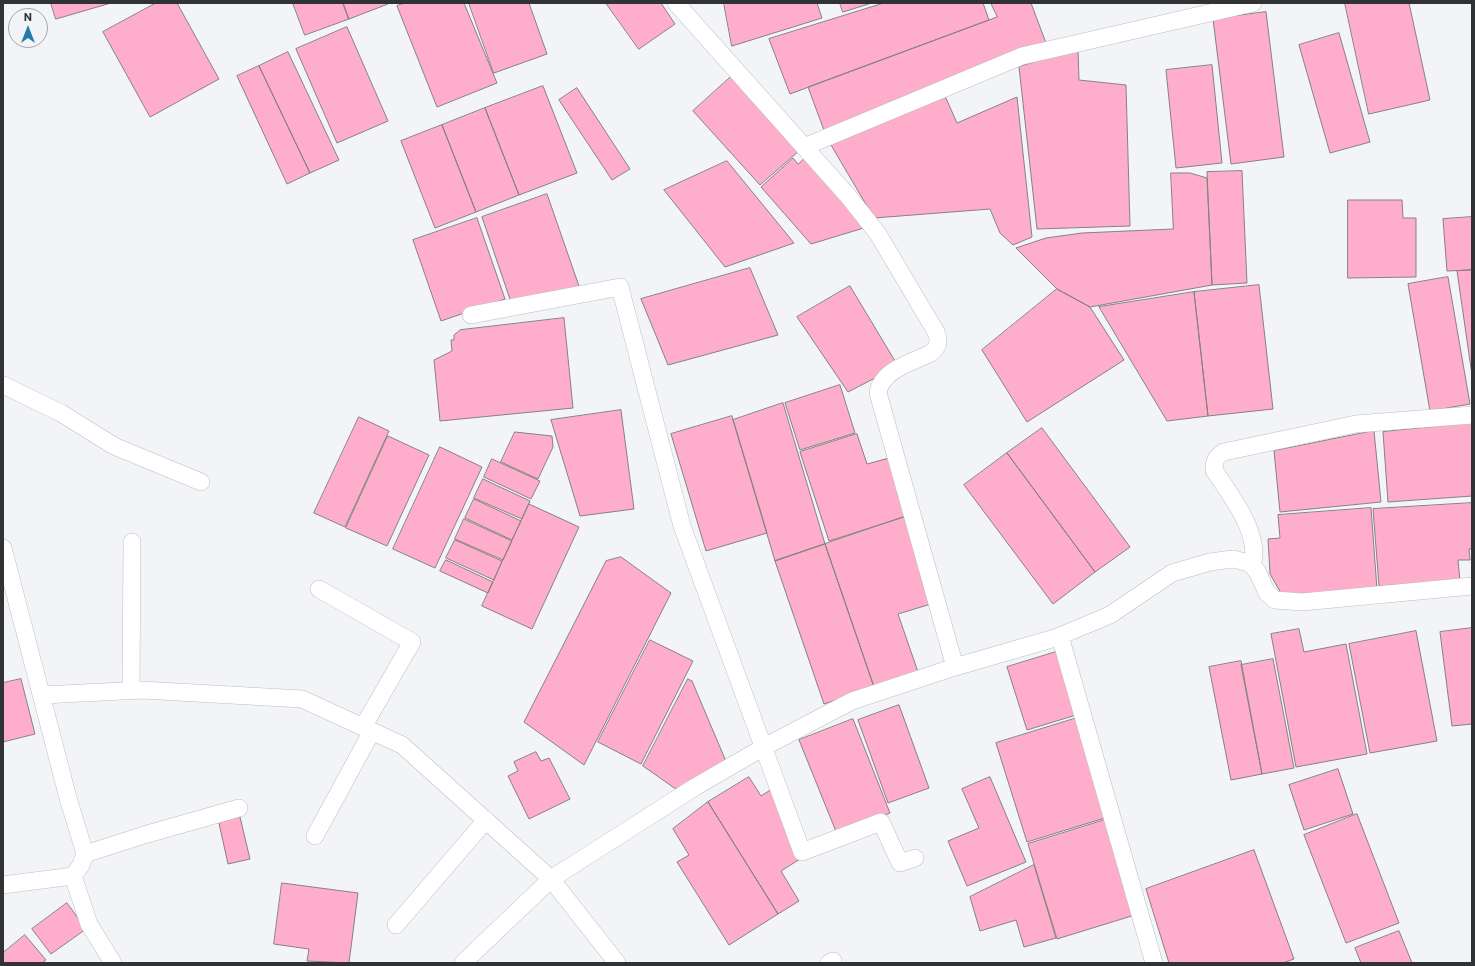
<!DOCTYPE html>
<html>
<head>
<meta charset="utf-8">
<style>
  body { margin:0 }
  #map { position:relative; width:1475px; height:966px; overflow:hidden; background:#f3f4f8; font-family:Commissioner,sans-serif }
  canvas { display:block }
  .frame { position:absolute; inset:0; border:4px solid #313233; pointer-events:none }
  .north { position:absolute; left:8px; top:8px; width:40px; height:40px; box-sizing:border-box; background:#f3f4f8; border:1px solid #a5a6a9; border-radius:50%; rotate:0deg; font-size:11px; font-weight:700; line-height:16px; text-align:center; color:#313233 }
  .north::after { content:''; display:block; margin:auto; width:14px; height:18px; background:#247baa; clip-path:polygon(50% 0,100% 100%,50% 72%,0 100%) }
</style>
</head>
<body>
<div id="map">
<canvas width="1475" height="966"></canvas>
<div class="frame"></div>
<div class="north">N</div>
</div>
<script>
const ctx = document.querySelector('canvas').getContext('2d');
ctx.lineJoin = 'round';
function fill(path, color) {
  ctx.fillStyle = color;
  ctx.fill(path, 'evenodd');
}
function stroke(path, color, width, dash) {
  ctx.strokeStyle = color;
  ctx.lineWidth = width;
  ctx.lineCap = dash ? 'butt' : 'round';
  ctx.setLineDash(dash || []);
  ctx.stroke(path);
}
const building = new Path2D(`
  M 51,3 L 111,3 L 56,19 Z
  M 156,3 L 177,3 L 219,79 L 150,117 L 103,32 Z
  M 293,3 L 343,3 L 349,19 L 305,35 Z
  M 343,3 L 388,3 L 388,4 L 349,19 Z
  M 405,3 L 464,3 L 497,83 L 437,107 L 397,6 Z
  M 469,3 L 529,3 L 547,54 L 494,73 Z
  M 606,3 L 661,3 L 675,24 L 639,49 Z
  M 724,3 L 817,3 L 822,18 L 732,46 Z
  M 840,3 L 872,3 L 843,12 Z
  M 884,3 L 983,3 L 989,20 L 790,94 L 769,39 Z
  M 991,3 L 1031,3 L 1046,43 L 825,133 L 808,87 L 997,17 Z
  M 1345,3 L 1409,3 L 1430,100 L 1369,114 Z
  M 1266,12 L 1284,157 L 1231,164 L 1213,19 Z
  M 347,27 L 388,121 L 337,143 L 296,49 Z
  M 1339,33 L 1370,142 L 1330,153 L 1299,45 Z
  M 1078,49 L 1079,80 L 1126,85 L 1130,226 L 1037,229 L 1019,67 Z
  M 288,52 L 339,160 L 310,173 L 259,66 Z
  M 1212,65 L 1222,163 L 1176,168 L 1166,70 Z
  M 259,66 L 310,173 L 287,184 L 237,76 Z
  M 733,75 L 800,150 L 760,185 L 693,111 Z
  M 543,86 L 577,173 L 519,195 L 485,108 Z
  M 577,88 L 630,169 L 612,180 L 559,100 Z
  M 945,96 L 957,123 L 1017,97 L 1032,237 L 1013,245 L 1000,233 L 990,209 L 874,218 L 831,145 Z
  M 485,108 L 519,195 L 476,212 L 442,125 Z
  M 442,125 L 476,212 L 435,228 L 401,141 Z
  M 806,157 L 867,227 L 811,244 L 761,187 L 793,158 L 798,164 Z
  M 727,161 L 794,243 L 725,267 L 664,190 Z
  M 1242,171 L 1247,283 L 1212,285 L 1207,172 Z
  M 1171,173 L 1190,173 L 1207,178 L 1212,285 L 1090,307 L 1057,289 L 1016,248 L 1046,238 L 1082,233 L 1173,229 Z
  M 547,194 L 580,289 L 511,302 L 482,217 Z
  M 1348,200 L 1402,200 L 1403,218 L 1416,218 L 1416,277 L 1348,278 Z
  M 1472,217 L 1472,270 L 1447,271 L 1443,219 Z
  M 477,218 L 505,299 L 441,321 L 413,240 Z
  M 750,268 L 778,335 L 668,365 L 641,299 Z
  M 1472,270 L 1472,375 L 1457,271 Z
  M 1448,277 L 1470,404 L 1430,411 L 1408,284 Z
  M 1259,285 L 1273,409 L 1208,416 L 1194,292 Z
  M 850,286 L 898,366 L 848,392 L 797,317 Z
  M 1057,289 L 1090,307 L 1124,360 L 1027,422 L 982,350 Z
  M 1194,292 L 1208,416 L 1167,421 L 1099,307 Z
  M 564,318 L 573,408 L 440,421 L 434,360 L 452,351 L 451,340 L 454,340 L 454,335 L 460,330 Z
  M 840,385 L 855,433 L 800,450 L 785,403 Z
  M 783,403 L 825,544 L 775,561 L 733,420 Z
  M 621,410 L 634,509 L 580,516 L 551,420 Z
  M 732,416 L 767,533 L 706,551 L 671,434 Z
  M 359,417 L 389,431 L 345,527 L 314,513 Z
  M 1472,423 L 1472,496 L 1388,502 L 1383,432 Z
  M 1042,428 L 1130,547 L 1095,572 L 1007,453 Z
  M 1374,431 L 1381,502 L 1280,512 L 1274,451 Z
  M 515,432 L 552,436 L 553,447 L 538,479 L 501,462 Z
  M 857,434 L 867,464 L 889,458 L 907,516 L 829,541 L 800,452 Z
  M 388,436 L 429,455 L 387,546 L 346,528 Z
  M 440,447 L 482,467 L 435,568 L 393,549 Z
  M 1007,453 L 1095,572 L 1053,604 L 964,485 Z
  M 492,459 L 540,481 L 531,499 L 484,477 Z
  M 483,479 L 530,501 L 522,519 L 474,498 Z
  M 474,499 L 521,521 L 512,540 L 465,518 Z
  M 1472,503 L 1472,549 L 1469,549 L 1470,560 L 1458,560 L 1460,581 L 1379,586 L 1373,509 Z
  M 529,504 L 579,527 L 532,629 L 482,606 Z
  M 1371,508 L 1377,589 L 1282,595 L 1270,574 L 1268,539 L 1280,538 L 1278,515 Z
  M 907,516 L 931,604 L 898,614 L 918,672 L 874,687 L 825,544 Z
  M 464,519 L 512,541 L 503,560 L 455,539 Z
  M 455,540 L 502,561 L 494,580 L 446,558 Z
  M 825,544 L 874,687 L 824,704 L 775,561 Z
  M 621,557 L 671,593 L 584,765 L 524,722 L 606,561 Z
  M 446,560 L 493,582 L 488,593 L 440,571 Z
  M 1472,628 L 1472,724 L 1452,726 L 1440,632 Z
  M 1299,629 L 1304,652 L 1346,644 L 1367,754 L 1296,767 L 1271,634 Z
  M 1416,631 L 1437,741 L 1370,753 L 1349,644 Z
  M 650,640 L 693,661 L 641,764 L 598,742 Z
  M 1056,652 L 1076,715 L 1027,730 L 1007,667 Z
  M 1273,659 L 1294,768 L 1262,774 L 1241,665 Z
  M 1241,661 L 1262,774 L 1231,780 L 1209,667 Z
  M 21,679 L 35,734 L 3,742 L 3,683 Z
  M 688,679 L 692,681 L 725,759 L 721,766 L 680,792 L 643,766 Z
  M 899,705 L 929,788 L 888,803 L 858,720 Z
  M 1077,718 L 1108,817 L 1027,842 L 996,743 Z
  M 853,719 L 890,813 L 837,834 L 799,740 Z
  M 536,752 L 541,761 L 549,758 L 570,799 L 529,819 L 508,776 L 518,771 L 514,762 Z
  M 1338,769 L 1353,814 L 1304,830 L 1289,785 Z
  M 749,777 L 761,796 L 775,787 L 800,859 L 781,871 L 799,901 L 778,914 L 708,802 Z
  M 990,777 L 1026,862 L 967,886 L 948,841 L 979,828 L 962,789 Z
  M 708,802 L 778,914 L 729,945 L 677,862 L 689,855 L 673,829 Z
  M 1357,814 L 1399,923 L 1346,943 L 1304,835 Z
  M 240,817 L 250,859 L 228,864 L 219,823 Z
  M 1108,819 L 1138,914 L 1057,939 L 1028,844 Z
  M 1254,850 L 1294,959 L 1283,963 L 1169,963 L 1146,889 Z
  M 1034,865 L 1056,938 L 1024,947 L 1016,920 L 980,931 L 970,897 Z
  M 282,883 L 358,893 L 349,963 L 307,961 L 309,949 L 274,944 Z
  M 67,903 L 86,929 L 51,954 L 32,929 Z
  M 1399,931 L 1412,963 L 1361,963 L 1355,948 Z
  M 25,935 L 46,960 L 42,963 L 3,963 L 3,953 Z`);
fill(building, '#feaeca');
stroke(building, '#858182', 1);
const minor = new Path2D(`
  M 676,3 L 848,196 L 878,234 L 936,332 C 940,342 938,347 931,353 C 913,362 881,370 878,393 L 955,667
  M 804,147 L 1022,56 L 1253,3
  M 471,315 L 620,287 L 682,526 L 802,852 L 881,822 L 900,863 L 915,858
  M 3,385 L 61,413 L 114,446 L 201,482
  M 3,548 L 68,798 L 85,854 L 81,865 L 73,876
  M 1252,566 C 1262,534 1230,495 1214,470 C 1214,461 1216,456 1224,452 L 1356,424 L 1472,415
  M 319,589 L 412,642 L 363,727
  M 1060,636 L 1154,963
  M 131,691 L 132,542
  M 42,695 L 142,690 L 302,699 L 402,745 L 551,879 L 617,963
  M 315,836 L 372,731
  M 85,854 L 144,835 L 239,808
  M 3,885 L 73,876 L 89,924 L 113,963
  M 396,925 L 486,820
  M 463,963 L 551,879 L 695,787 L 764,747 L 852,701 L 955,667 L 1055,638 L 1110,615 L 1172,573 L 1210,562 L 1233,559 L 1249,563 L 1257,571 L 1267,593 L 1275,600 L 1302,602 L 1472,586
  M 829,963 L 833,961`);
stroke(minor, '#bcbdc1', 18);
stroke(minor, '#fff', 17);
</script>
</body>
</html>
